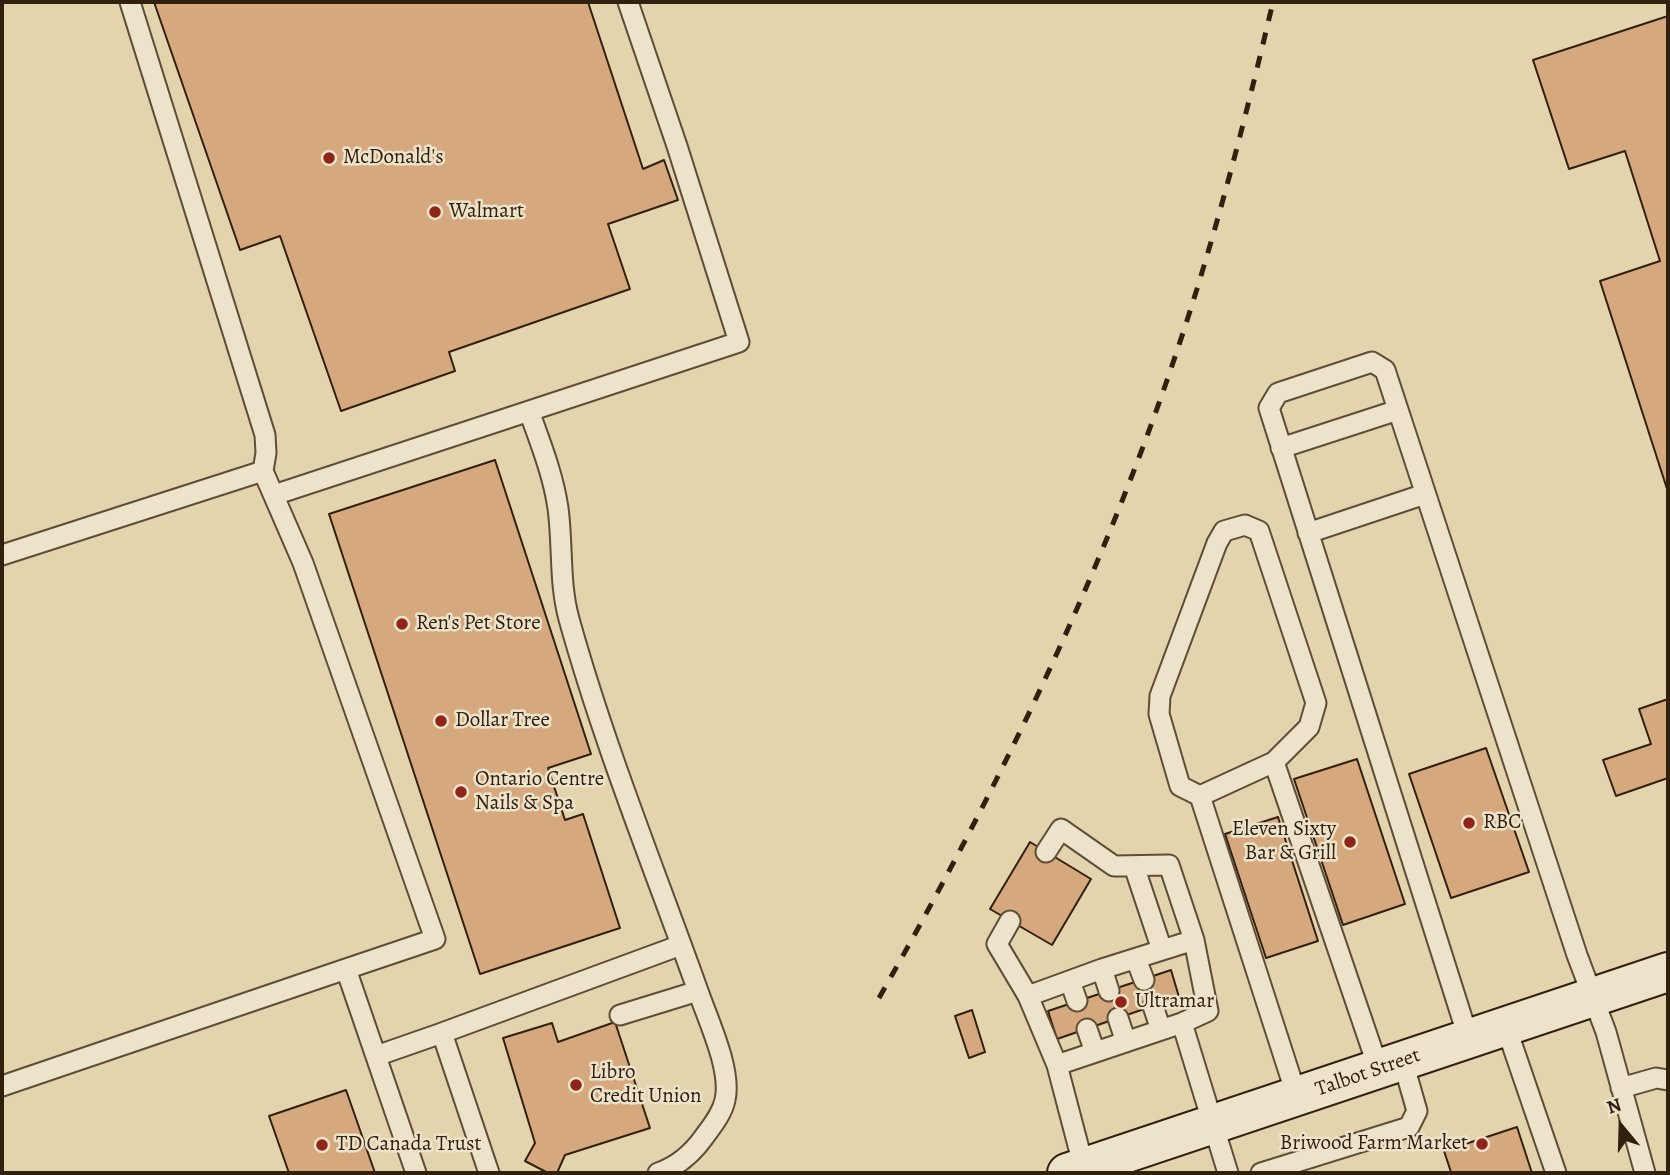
<!DOCTYPE html>
<html>
<head>
<meta charset="utf-8">
<style>
  body { margin:0 }
  #map { position:relative; width:1670px; height:1175px; overflow:hidden; background:#e3d4ae; font-family:Alegreya,serif }
  canvas { display:block }
  .frame { position:absolute; inset:0; border:4px solid #32200f; pointer-events:none }
  .north { position:absolute; left:1586px; top:1091px; width:70px; height:70px; -webkit-text-stroke:5px #ede3ca; paint-order:stroke; rotate:341deg; font-size:19px; font-weight:700; line-height:28px; text-align:center; color:#32200f }
  .north::after { content:''; display:block; margin:auto; width:24px; height:32px; background:#32200f; clip-path:polygon(50% 0,100% 100%,50% 72%,0 100%) }
</style>
</head>
<body>
<div id="map">
<canvas width="1670" height="1175"></canvas>
<div class="frame"></div>
<div class="north">N</div>
</div>
<script>
const ctx = document.querySelector('canvas').getContext('2d');
ctx.lineJoin = 'round';
function fill(path, color) {
  ctx.fillStyle = color;
  ctx.fill(path, 'evenodd');
}
function stroke(path, color, width, dash) {
  ctx.strokeStyle = color;
  ctx.lineWidth = width;
  ctx.lineCap = dash ? 'butt' : 'round';
  ctx.setLineDash(dash || []);
  ctx.stroke(path);
}
function write(font, color, halo, rows, align = 'center') {
  ctx.font = font + ' Alegreya,serif';
  ctx.lineWidth = 5;
  ctx.setLineDash([]);
  ctx.textBaseline = 'middle';
  ctx.strokeStyle = halo;
  ctx.fillStyle = color;
  for (const [text, x, y, turn = 0] of rows) {
    ctx.save();
    ctx.translate(x, y);
    ctx.rotate((+turn || 0) * Math.PI / 180);
    ctx.textAlign = isNaN(turn) ? turn : align;
    if (halo) ctx.strokeText(text, 0, 0);
    ctx.fillText(text, 0, 0);
    ctx.restore();
  }
}
const building = new Path2D(`
  M 154,2 L 588,2 L 643,169 L 664,160 L 678,200 L 608,224 L 630,289 L 449,352 L 455,371 L 341,411 L 280,236 L 240,250 Z
  M 1668,16 L 1668,492 L 1600,281 L 1660,261 L 1625,151 L 1569,169 L 1533,60 Z
  M 495,460 L 591,754 L 548,768 L 565,820 L 583,814 L 620,928 L 480,974 L 329,514 Z
  M 1668,699 L 1668,778 L 1616,796 L 1603,760 L 1651,744 L 1639,709 Z
  M 1486,748 L 1529,872 L 1451,898 L 1409,774 Z
  M 1357,759 L 1405,904 L 1343,925 L 1294,779 Z
  M 1278,817 L 1318,941 L 1266,958 L 1225,834 Z
  M 1030,842 L 1091,879 L 1052,945 L 990,909 Z
  M 1171,970 L 1179,997 L 1057,1039 L 1048,1011 Z
  M 972,1010 L 985,1052 L 969,1058 L 955,1016 Z
  M 615,1022 L 650,1128 L 565,1155 L 557,1173 L 548,1173 L 525,1161 L 535,1143 L 503,1038 L 552,1023 L 558,1042 Z
  M 346,1090 L 375,1173 L 289,1173 L 269,1116 Z
  M 1517,1127 L 1532,1173 L 1448,1173 L 1451,1172 L 1444,1151 Z`);
fill(building, '#d5a87e');
stroke(building, '#32200f', 2);
const service = new Path2D(`
  M 130,2 L 265,435 L 266,453 L 263,471
  M 529,411 C 540,442 553,474 558,508 C 563,545 559,583 569,619 C 604,745 654,868 698,991
  M 1281,448 L 1398,410
  M 274,495 L 739,342 L 677,146 L 628,2
  M 1308,533 L 1425,494
  M 2,555 L 263,471 L 303,563 L 435,939 L 346,969 L 416,1173
  M 1200,796 L 1274,762
  M 1046,852 L 1061,829 L 1114,866 L 1169,865 L 1194,940 L 1102,969 L 1028,996 L 1057,1065 L 1084,1168
  M 1134,866 L 1162,950
  M 1010,921 L 997,944 L 1028,996
  M 1136,959 L 1144,980
  M 1102,969 L 1109,991
  M 1070,981 L 1077,1001
  M 1153,1006 L 1161,1030
  M 620,1015 L 698,991 C 708,1020 732,1070 725,1100 C 722,1114 712,1126 704,1137 C 692,1154 678,1166 658,1173
  M 1118,1018 L 1126,1042
  M 1182,1023 L 1228,1173
  M 1506,1027 L 1556,1173
  M 1087,1029 L 1095,1052
  M 1469,1040 L 1269,408 L 1278,393 L 1372,362 L 1385,370 L 1577,955 L 1606,1032 L 1645,1173
  M 376,1056 L 442,1033
  M 1057,1065 L 1182,1023 L 1208,1011 L 1194,940
  M 2,1086 L 346,969
  M 1621,1088 L 1656,1078 L 1668,1080
  M 1297,1097 L 1200,796 L 1180,786 L 1159,714 L 1160,696 L 1217,543 L 1224,531 L 1245,525 L 1259,531 L 1316,703 L 1309,727 L 1274,762 L 1379,1070
  M 489,1173 L 442,1033 L 681,945
  M 1261,1173 L 1409,1127 L 1417,1111 L 1403,1062`);
const secondary = new Path2D(`
  M 1067,1173 L 1668,972`);
stroke(service, '#5e4d37', 23);
stroke(secondary, '#32200f', 42);
stroke(service, '#ede3ca', 19);
stroke(secondary, '#ede3ca', 38);
stroke(new Path2D(`
  M 879,998 C 1010,768 1123,532 1200,279 C 1228,187 1251,95 1273,2`), '#32200f', 5, [12, 12]);
for (const [x, y, r, color] of [
  [329,158,7,"#8f2418"],
  [435,212,7,"#8f2418"],
  [402,624,7,"#8f2418"],
  [441,721,7,"#8f2418"],
  [461,792,7,"#8f2418"],
  [1469,823,7,"#8f2418"],
  [1350,842,7,"#8f2418"],
  [1121,1002,7,"#8f2418"],
  [576,1085,7,"#8f2418"],
  [1482,1144,7,"#8f2418"],
  [322,1145,7,"#8f2418"]
]) {
  const dot = new Path2D();
  dot.arc(x, y, r, 0, 2 * Math.PI);
  ctx.fillStyle = color;
  ctx.fill(dot);
  stroke(dot, '#ede3ca', 2.5);
}
write('21px', '#32200f', '#ede3ca', [
  ["McDonald's",343,158],
  ["Walmart",449,212],
  ["Ren's Pet Store",416,624],
  ["Dollar Tree",455,721],
  ["Ontario Centre",475,780],
  ["Nails & Spa",475,804],
  ["RBC",1483,823],
  ["Eleven Sixty",1336,830,"right"],
  ["Bar & Grill",1336,854,"right"],
  ["Ultramar",1135,1002],
  ["Libro",590,1073],
  ["Credit Union",590,1097],
  ["Briwood Farm Market",1468,1144,"right"],
  ["TD Canada Trust",336,1145]
], 'left');
write('21px', '#32200f', '#ede3ca', [
  ["Talbot Street",1368,1073,-19]
]);
</script>
</body>
</html>
